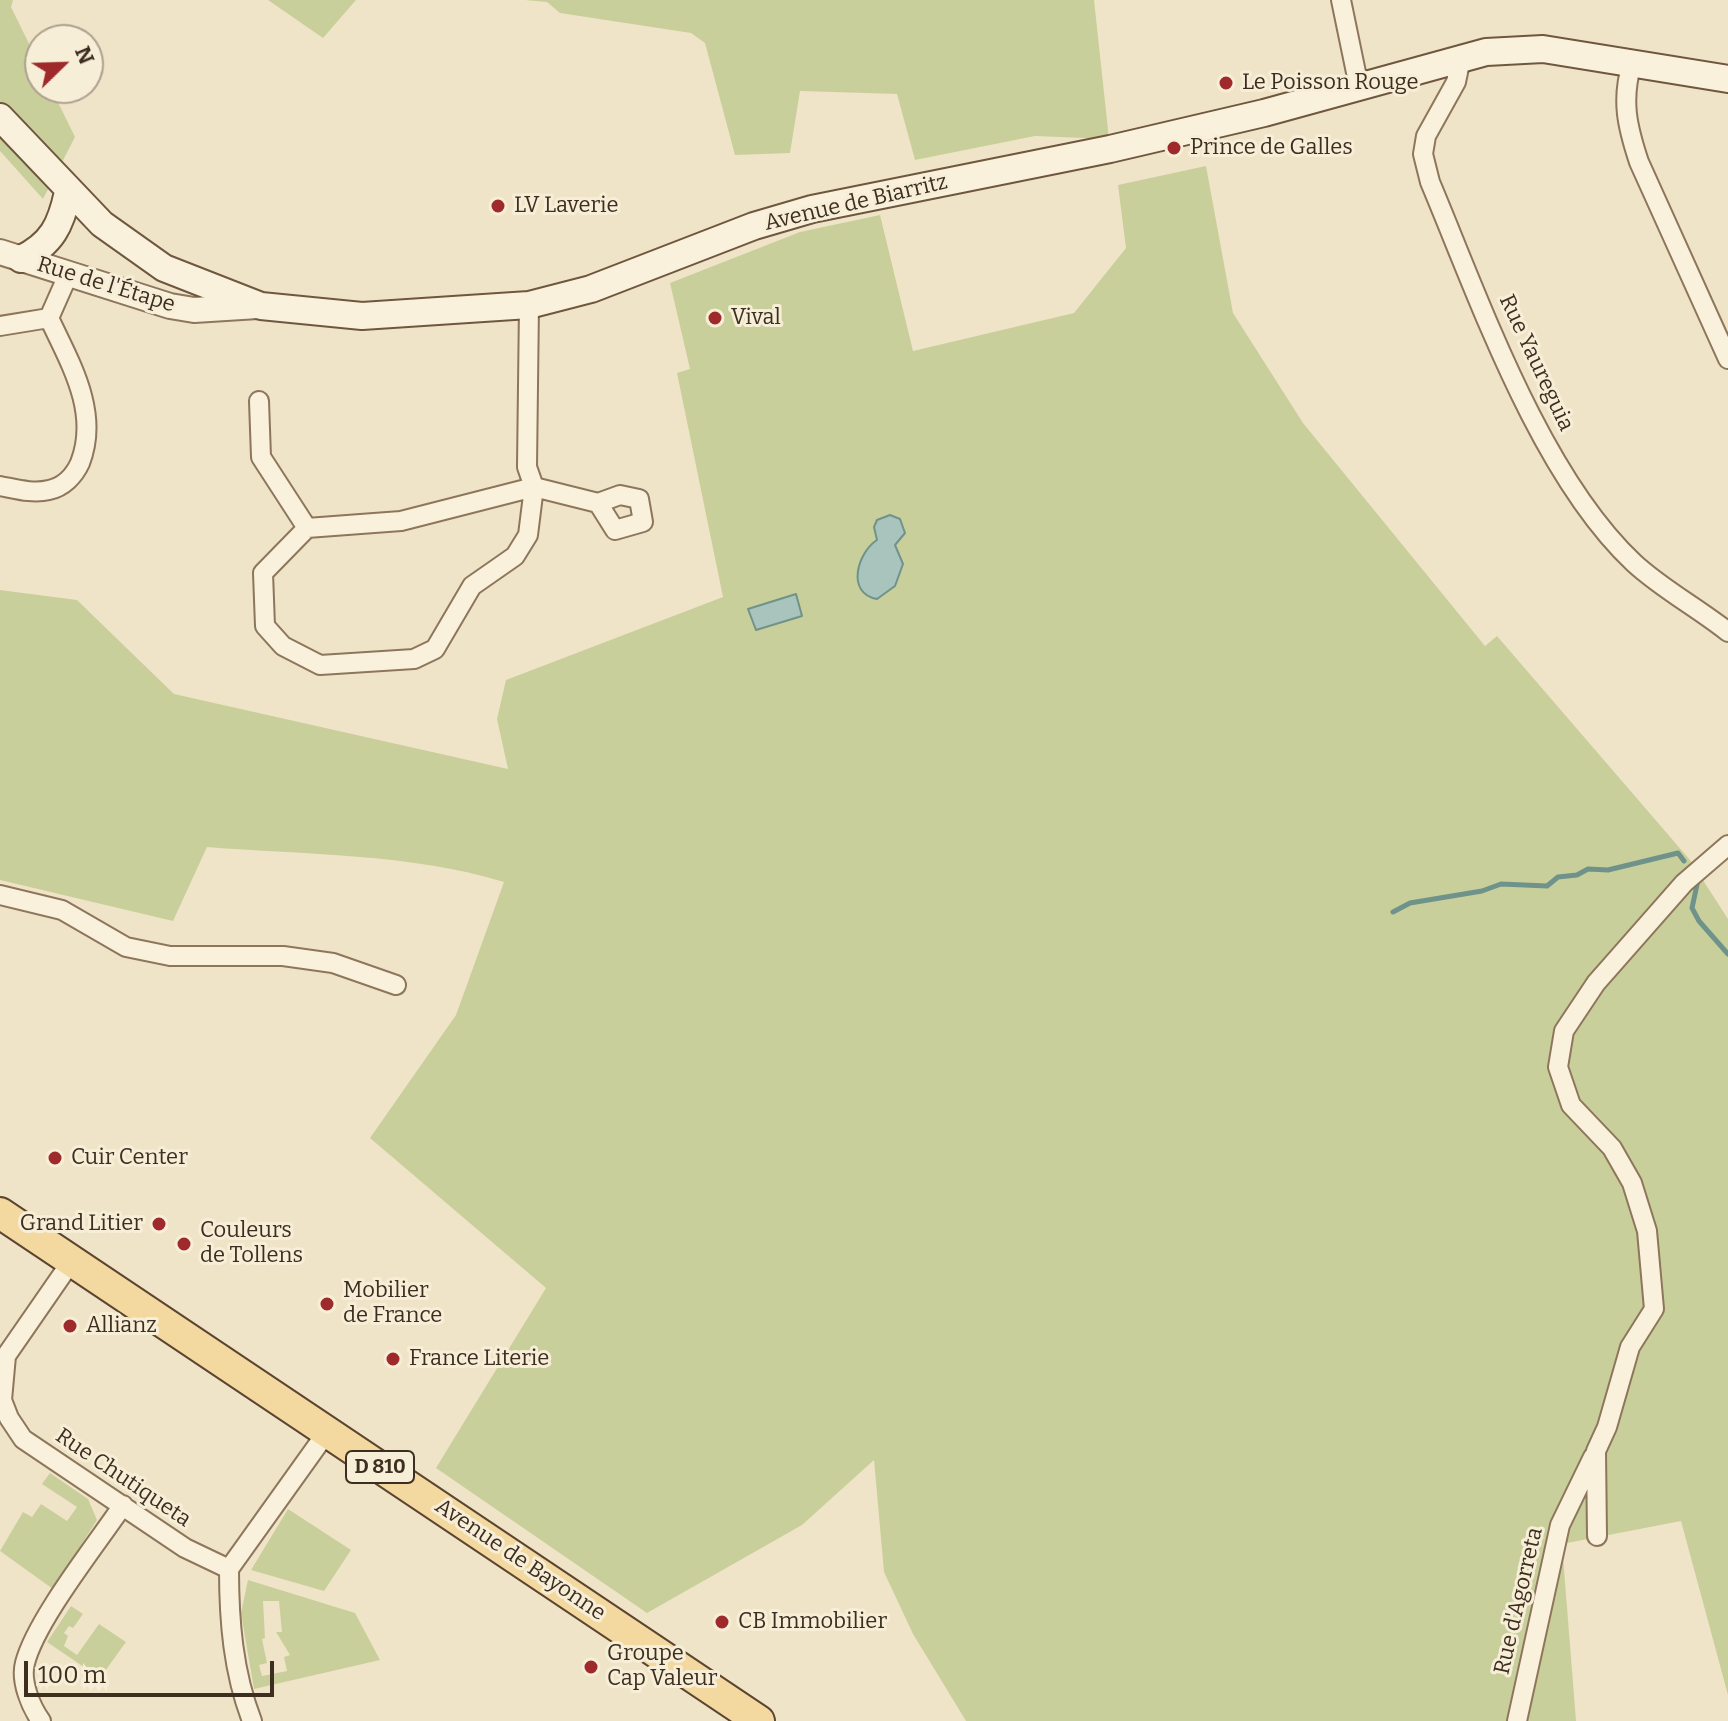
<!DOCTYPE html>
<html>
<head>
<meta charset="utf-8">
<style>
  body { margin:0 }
  #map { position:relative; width:1728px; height:1721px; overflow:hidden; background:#f0e4c8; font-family:Bitter,serif }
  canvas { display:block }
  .north { position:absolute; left:24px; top:24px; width:80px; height:80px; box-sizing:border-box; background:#f7eed8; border:2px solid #ada18e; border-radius:50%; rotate:67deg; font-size:22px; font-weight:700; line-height:32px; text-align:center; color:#3d2e20 }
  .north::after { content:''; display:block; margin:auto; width:28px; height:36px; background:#9e2a2b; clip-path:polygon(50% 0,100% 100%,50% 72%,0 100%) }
  .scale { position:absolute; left:24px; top:1661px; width:250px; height:36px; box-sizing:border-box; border:4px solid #3d2e20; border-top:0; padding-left:10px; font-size:24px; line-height:28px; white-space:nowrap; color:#3d2e20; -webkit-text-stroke:6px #f7eed8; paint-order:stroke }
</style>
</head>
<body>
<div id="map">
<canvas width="1728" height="1721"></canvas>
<div class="north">N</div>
<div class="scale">100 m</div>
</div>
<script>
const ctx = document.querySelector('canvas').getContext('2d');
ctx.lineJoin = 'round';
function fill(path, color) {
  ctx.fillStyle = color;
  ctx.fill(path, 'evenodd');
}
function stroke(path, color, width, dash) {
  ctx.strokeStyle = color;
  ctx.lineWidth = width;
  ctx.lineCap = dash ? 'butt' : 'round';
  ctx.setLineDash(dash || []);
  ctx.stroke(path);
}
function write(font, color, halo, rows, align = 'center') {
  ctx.font = font + ' Bitter,serif';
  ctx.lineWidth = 6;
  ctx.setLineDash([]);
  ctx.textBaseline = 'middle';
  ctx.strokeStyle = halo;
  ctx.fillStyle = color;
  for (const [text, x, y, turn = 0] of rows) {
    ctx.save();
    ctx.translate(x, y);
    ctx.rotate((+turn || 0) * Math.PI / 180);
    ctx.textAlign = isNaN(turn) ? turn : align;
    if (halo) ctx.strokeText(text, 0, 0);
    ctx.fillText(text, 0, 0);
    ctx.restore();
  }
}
fill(new Path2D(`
  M 0,0 L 13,0 L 11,7 L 40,66 L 40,88 L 51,88 L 75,137 L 43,199 L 0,151 Z
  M 268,0 L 356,0 L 323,38 Z
  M 525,0 L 1094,0 L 1109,139 L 1035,136 L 915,160 L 897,94 L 800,91 L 790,153 L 735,155 L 705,43 L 691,33 L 560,13 L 547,2 Z
  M 1206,166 L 1233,313 L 1303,423 L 1485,646 L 1497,636 L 1690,860 L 1728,919 L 1728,1695 L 1681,1521 L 1562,1544 L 1576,1721 L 966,1721 L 913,1634 L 884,1572 L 874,1460 L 802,1525 L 647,1613 L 436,1468 L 546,1288 L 370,1138 L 456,1015 L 504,882 C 410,853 304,855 207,847 L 173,921 L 0,880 L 0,590 L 77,600 L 174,694 L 508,769 L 497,719 L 506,680 L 723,597 L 677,373 L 690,369 L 670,283 L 800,232 L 880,215 L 913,351 L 1074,313 L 1126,248 L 1118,185 Z
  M 50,1473 L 88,1499 L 97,1520 L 53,1589 L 0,1551 L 23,1512 L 32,1517 L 41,1504 L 67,1521 L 77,1507 L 42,1484 Z
  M 288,1509 L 351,1550 L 324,1591 L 251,1570 Z
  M 248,1580 L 355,1613 L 380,1660 L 254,1689 L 241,1613 ZM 263,1601 L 279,1601 L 282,1632 L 276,1632 L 290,1655 L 284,1657 L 287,1671 L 262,1676 L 259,1665 L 267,1663 L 262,1639 L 265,1638 Z
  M 71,1606 L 83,1614 L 73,1628 L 69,1626 L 64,1633 L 68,1636 L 64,1646 L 77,1655 L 99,1624 L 126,1642 L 100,1678 L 47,1642 Z`), '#c9cf9b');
const water = new Path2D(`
  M 890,515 L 900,519 L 905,533 L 895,545 L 903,564 L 895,586 L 877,599 C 845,593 858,552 877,540 L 874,527 L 877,520 Z
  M 796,594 L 802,616 L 756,630 L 748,609 Z`);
fill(water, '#a9c4bc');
stroke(water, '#6f938a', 2);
stroke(new Path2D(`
  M 1698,880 L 1692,908 L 1699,921 L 1728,954
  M 1393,912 L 1410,903 L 1482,891 L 1501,884 L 1547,886 L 1558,877 L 1577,875 L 1588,869 L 1608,870 L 1678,853 L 1684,861`), '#6f938a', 5);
const minor = new Path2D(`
  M 1341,0 L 1359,87
  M 1461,58 L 1456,82 L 1426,136 L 1423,154 L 1430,182 C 1480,301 1540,475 1634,563 C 1662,589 1698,608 1728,632
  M 1632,63 C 1621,100 1627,126 1639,162 L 1728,359
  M 529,305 L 527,467 L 534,487 L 598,503 L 615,530 L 643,522 L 639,499 L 620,495 L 598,503
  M 0,326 L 49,318
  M 259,401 L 261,457 L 307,528 L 401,521 L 534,487 L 528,535 L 515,556 L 472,586 L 435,649 L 414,659 L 320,665 L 283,646 L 265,626 L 263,573 L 307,528
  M 0,486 C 16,489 33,494 49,490 C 63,487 74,476 80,463 C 100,412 70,363 49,318 L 68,275
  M 0,895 L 62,910 L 126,947 L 170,956 L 283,956 L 333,963 L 396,985
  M 71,1262 L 6,1356 L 2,1400 L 9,1418 L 23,1439 L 185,1548 L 229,1569 L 327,1432
  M 1597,1536 L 1596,1451 L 1607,1427 L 1630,1347 L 1654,1309 L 1647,1231 L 1632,1183 L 1612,1148 L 1571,1105 L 1558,1067 L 1564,1031 L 1596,983 L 1684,883 L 1728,845
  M 229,1569 C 229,1621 233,1672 252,1721
  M 41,1721 C 31,1707 20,1681 25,1663 C 36,1620 96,1545 123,1505
  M 1517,1721 L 1560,1525 L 1593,1457`);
const tertiary = new Path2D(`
  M 0,252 L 170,306 L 194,310 L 258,306`);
const secondary = new Path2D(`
  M 0,117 L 102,224 L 164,268 L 261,306 L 362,316 L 529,305 L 591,289 L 754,226 L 812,209 L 1110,149 L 1264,113 L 1486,52 L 1543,49 L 1728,79
  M 21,259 C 52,244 61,225 68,192`);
const primary = new Path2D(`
  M 0,1213 L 759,1721`);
stroke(minor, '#8d765c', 22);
stroke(tertiary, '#8d765c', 28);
stroke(secondary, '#6f573f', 30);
stroke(primary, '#5b4430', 34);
stroke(minor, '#faf1dc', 18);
stroke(tertiary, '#faf1dc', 24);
stroke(secondary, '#faf1dc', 26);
stroke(primary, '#f3d9a0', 30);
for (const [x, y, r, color] of [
  [1226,83,8,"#9e2a2b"],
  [1174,148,8,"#9e2a2b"],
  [498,206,8,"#9e2a2b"],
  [715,318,8,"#9e2a2b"],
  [55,1158,8,"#9e2a2b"],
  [159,1224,8,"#9e2a2b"],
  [184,1244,8,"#9e2a2b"],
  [327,1304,8,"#9e2a2b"],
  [70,1326,8,"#9e2a2b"],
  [393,1359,8,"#9e2a2b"],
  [722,1622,8,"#9e2a2b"],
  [591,1667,8,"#9e2a2b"]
]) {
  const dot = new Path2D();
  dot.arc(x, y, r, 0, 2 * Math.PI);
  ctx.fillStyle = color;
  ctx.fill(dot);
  stroke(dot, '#f7eed8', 3);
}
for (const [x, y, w] of [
  [380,1467,68]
]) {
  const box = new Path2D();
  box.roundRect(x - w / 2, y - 16, w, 32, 6);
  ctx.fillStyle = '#f7eed8';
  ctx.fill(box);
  stroke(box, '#3d2e20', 2);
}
write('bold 20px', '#3d2e20', null, [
  ["D 810",380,1467]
]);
write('22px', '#3d2e20', '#f7eed8', [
  ["Le Poisson Rouge",1242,83],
  ["Prince de Galles",1190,148],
  ["LV Laverie",514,206],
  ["Vival",731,318],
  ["Cuir Center",71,1158],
  ["Grand Litier",143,1224,"right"],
  ["Couleurs",200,1231],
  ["de Tollens",200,1256],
  ["Mobilier",343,1291],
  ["de France",343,1316],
  ["Allianz",86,1326],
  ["France Literie",409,1359],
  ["CB Immobilier",738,1622],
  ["Groupe",607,1654],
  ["Cap Valeur",607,1679]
], 'left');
write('22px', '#3d2e20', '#f7eed8', [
  ["Avenue de Biarritz",856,203,-13],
  ["Rue de l'Étape",106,285,17],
  ["Rue Yaureguia",1536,363,65],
  ["Rue Chutiqueta",123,1478,34],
  ["Avenue de Bayonne",520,1560,34],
  ["Rue d'Agorreta",1519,1601,-77]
]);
</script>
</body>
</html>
